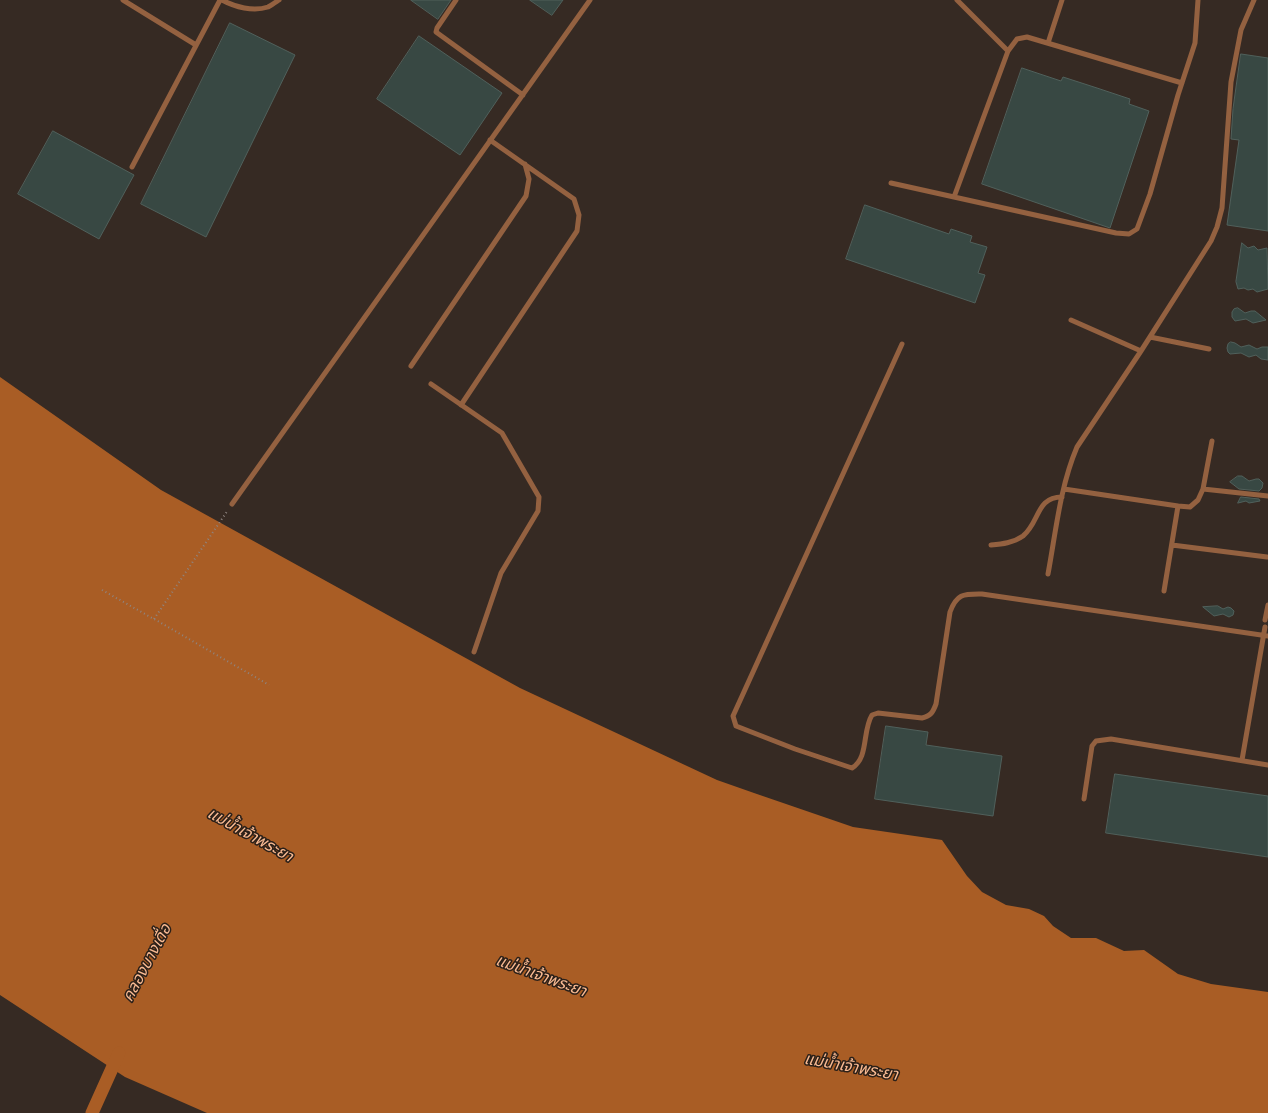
<!DOCTYPE html>
<html>
<head>
<meta charset="utf-8">
<style>
  body { margin:0 }
  canvas { display:block; background:#362a23 }
</style>
</head>
<body>
<canvas width="1268" height="1113"></canvas>
<script>
const ctx = document.querySelector('canvas').getContext('2d');
ctx.lineJoin = 'round';
function fill(path, color) {
  ctx.fillStyle = color;
  ctx.fill(path, 'evenodd');
}
function stroke(path, color, width, dash) {
  ctx.strokeStyle = color;
  ctx.lineWidth = width;
  ctx.lineCap = dash ? 'butt' : 'round';
  ctx.setLineDash(dash || []);
  ctx.stroke(path);
}
function write(font, color, halo, rows, align = 'center') {
  ctx.font = font + ' "Alegreya Sans","Noto Sans Thai",sans-serif';
  ctx.lineWidth = 3;
  ctx.setLineDash([]);
  ctx.textBaseline = 'middle';
  ctx.strokeStyle = halo;
  ctx.fillStyle = color;
  for (const [text, x, y, turn = 0] of rows) {
    ctx.save();
    ctx.translate(x, y);
    ctx.rotate((+turn || 0) * Math.PI / 180);
    ctx.textAlign = isNaN(turn) ? turn : align;
    if (halo) ctx.strokeText(text, 0, 0);
    ctx.fillText(text, 0, 0);
    ctx.restore();
  }
}
fill(new Path2D(`
  M 0,377 L 161,490 L 520,688 L 717,780 L 754,793 L 853,827 L 942,840 L 967,876 L 982,892 L 1006,905 L 1029,909 L 1044,916 L 1053,926 L 1071,938 L 1096,938 L 1124,951 L 1144,950 L 1178,974 L 1211,984 L 1268,992 L 1268,1113 L 207,1113 L 125,1077 L 0,995 Z`), '#a95d25');
stroke(new Path2D(`
  M 92,1113 L 119,1053`), '#a95d25', 13);
const building = new Path2D(`
  M 411,0 L 451,0 L 438,19 Z
  M 530,0 L 563,0 L 552,15 Z
  M 230,23 L 295,55 L 206,237 L 141,204 Z
  M 419,36 L 502,93 L 460,155 L 377,99 Z
  M 1241,54 L 1268,58 L 1268,231 L 1227,225 L 1239,140 L 1231,139 L 1233,109 Z
  M 1022,68 L 1061,81 L 1063,77 L 1097,88 L 1130,99 L 1129,104 L 1149,111 L 1110,228 L 982,184 Z
  M 53,131 L 134,175 L 99,239 L 18,194 Z
  M 865,205 L 949,234 L 951,229 L 972,236 L 970,242 L 987,247 L 978,273 L 985,275 L 975,303 L 846,259 Z
  M 1242,243 L 1248,248 L 1254,246 L 1258,250 L 1267,248 L 1268,289 L 1257,292 L 1253,289 L 1248,290 L 1244,288 L 1238,289 L 1236,282 Z
  M 1238,308 L 1245,313 L 1251,311 L 1255,311 L 1266,320 L 1253,323 L 1246,319 L 1235,321 L 1232,317 L 1232,312 L 1234,309 Z
  M 1231,342 L 1235,343 L 1241,347 L 1249,345 L 1257,349 L 1262,347 L 1268,347 L 1268,360 L 1261,359 L 1256,355 L 1249,357 L 1241,353 L 1230,354 L 1228,352 L 1227,348 L 1228,344 Z
  M 1238,476 L 1242,476 L 1249,481 L 1256,479 L 1259,479 L 1263,483 L 1262,488 L 1259,491 L 1239,489 L 1230,482 Z
  M 1241,497 L 1259,499 L 1260,501 L 1249,503 L 1246,501 L 1238,503 Z
  M 1218,606 L 1223,609 L 1228,607 L 1231,608 L 1234,611 L 1233,615 L 1229,617 L 1223,614 L 1214,616 L 1203,607 Z
  M 886,726 L 928,732 L 926,745 L 1002,756 L 993,816 L 875,799 Z
  M 1115,774 L 1268,796 L 1268,857 L 1106,833 Z`);
fill(building, '#384843');
stroke(building, '#50605b', 1);
stroke(new Path2D(`
  M 102,590 L 154,619 L 269,685
  M 154,619 L 228,510`), '#8f8580', 2, [1, 3]);
stroke(new Path2D(`
  M 123,0 L 196,45
  M 222,0 C 235,7 253,12 268,7 C 272,5 276,2 279,0
  M 456,0 L 437,28 L 436,32 L 523,95
  M 957,0 L 1008,51
  M 1048,43 L 1062,0
  M 132,167 L 220,0
  M 891,183 L 1116,233 L 1129,234 L 1137,229 L 1150,194 L 1178,95 L 1195,43 L 1198,0
  M 954,197 L 1008,51 L 1017,39 L 1027,37 L 1182,83
  M 1071,320 L 1141,351
  M 1150,337 L 1209,349
  M 902,344 L 733,716 L 736,726 L 795,749 L 852,768 C 869,758 862,731 872,715 L 878,713 L 922,718 C 931,716 933,712 936,704 L 950,612 C 957,593 964,594 982,594 L 1268,636
  M 411,366 L 526,196 L 529,179 L 525,164
  M 431,384 L 502,433 L 539,497 L 538,511 L 501,573 L 474,652
  M 461,405 L 577,231 L 579,215 L 574,199 L 490,140
  M 1064,489 L 1178,506 L 1190,507 L 1198,500 L 1203,489 L 1212,441
  M 1203,489 L 1268,496
  M 232,504 L 590,0
  M 991,545 C 1002,544 1013,543 1023,536 C 1040,522 1036,497 1062,497
  M 1172,545 L 1267,557
  M 1048,574 C 1056,531 1060,487 1077,447 L 1141,351 L 1211,241 L 1217,227 L 1222,208 L 1231,82 L 1241,30 L 1254,0
  M 1164,591 L 1178,506
  M 1265,620 L 1268,605
  M 1242,760 L 1265,627
  M 1084,799 L 1092,746 L 1096,741 L 1111,739 L 1268,765`), '#946140', 5);
write('italic 16px', '#f9ba92', '#2b2019', [
  ["แม่น้ำเจ้าพระยา",250,835,29],
  ["คลองบางเดื่อ",147,963,-62],
  ["แม่น้ำเจ้าพระยา",541,976,20],
  ["แม่น้ำเจ้าพระยา",851,1067,10]
]);
</script>
</body>
</html>
